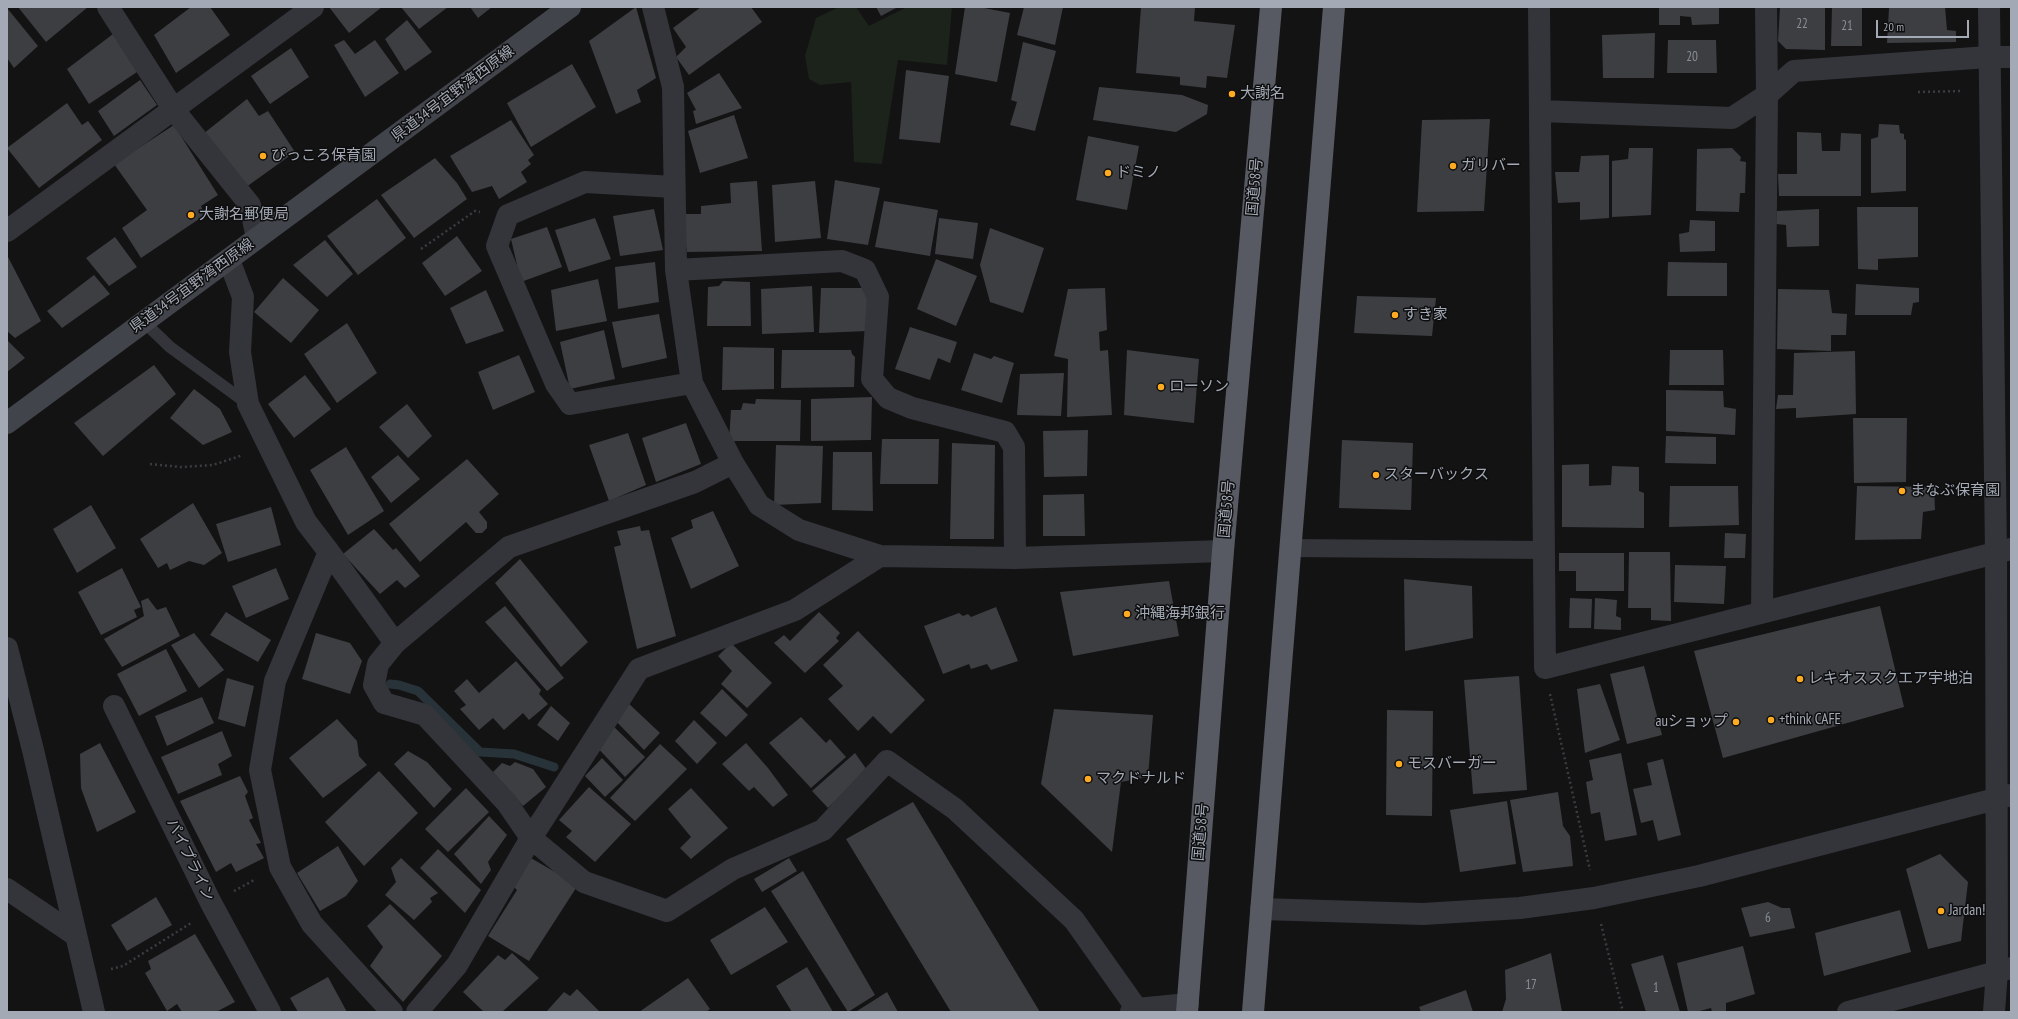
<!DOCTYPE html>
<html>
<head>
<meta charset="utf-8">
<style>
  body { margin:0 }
  #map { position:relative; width:2018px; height:1019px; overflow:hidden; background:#131314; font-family:"PT Sans Narrow",sans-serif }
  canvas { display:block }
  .frame { position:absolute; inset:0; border:8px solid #a3aab6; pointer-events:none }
  .scale { position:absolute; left:1876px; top:20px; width:93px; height:18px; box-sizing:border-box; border:2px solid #a3aab6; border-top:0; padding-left:5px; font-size:12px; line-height:14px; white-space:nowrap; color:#a3aab6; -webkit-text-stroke:3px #0e0e0f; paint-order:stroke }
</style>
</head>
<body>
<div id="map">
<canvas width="2018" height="1019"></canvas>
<div class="frame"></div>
<div class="scale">20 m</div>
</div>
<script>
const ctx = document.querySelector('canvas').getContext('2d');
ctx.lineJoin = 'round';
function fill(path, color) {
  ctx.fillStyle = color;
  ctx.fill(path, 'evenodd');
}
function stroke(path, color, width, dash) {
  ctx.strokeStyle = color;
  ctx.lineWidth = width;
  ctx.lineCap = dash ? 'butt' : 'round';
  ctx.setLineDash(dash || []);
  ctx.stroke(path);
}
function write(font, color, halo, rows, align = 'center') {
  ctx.font = font + ' "PT Sans Narrow","Noto Sans JP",sans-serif';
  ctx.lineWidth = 3;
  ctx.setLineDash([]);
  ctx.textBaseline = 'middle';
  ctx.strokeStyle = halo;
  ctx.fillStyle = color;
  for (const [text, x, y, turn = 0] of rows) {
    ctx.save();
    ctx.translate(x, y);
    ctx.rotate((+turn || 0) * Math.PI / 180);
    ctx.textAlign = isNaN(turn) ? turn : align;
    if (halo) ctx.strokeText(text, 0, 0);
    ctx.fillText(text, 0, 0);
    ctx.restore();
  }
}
fill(new Path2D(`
  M 839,7 L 856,7 L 869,26 L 907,7 L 952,7 L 947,65 L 898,60 L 882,164 L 854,162 L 851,82 L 820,85 L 809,79 L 805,56 L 816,18 Z`), '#1b231b');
stroke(new Path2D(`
  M 390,684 L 399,685 L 418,691 L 480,752 L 514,754 L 554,767`), '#283239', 9);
fill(new Path2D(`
  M 18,7 L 88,7 L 46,42 Z
  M 191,7 L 210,7 L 230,35 L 176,73 L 154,35 Z
  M 329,7 L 382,7 L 349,33 Z
  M 401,7 L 448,7 L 419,29 Z
  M 470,7 L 492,7 L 478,18 Z
  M 636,7 L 656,78 L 637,90 L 641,102 L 616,114 L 589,41 Z
  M 701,7 L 751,7 L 762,22 L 689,75 L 676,57 L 686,47 L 673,28 Z
  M 876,7 L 898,7 L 881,16 Z
  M 965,7 L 979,7 L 1010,13 L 997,82 L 955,74 Z
  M 1024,7 L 1063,7 L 1055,45 L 1017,35 Z
  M 1141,7 L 1195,7 L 1194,21 L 1235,25 L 1227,78 L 1207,76 L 1206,88 L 1180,85 L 1180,77 L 1136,73 Z
  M 1659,7 L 1719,7 L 1719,24 L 1692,25 L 1691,17 L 1680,16 L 1680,25 L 1659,25 Z
  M 1780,7 L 1825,7 L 1825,50 L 1786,49 L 1778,41 Z
  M 1832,7 L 1862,7 L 1862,46 L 1831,46 Z
  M 1945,7 L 1947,30 L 1956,31 L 1956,42 L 1887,43 L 1889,8 Z
  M 7,8 L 38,46 L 14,68 L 7,58 Z
  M 407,20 L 432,52 L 405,71 L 385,39 Z
  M 1655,33 L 1654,78 L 1603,78 L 1602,35 Z
  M 113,34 L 137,72 L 89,104 L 67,69 Z
  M 344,40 L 355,54 L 375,40 L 399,73 L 365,97 L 334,45 Z
  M 1668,40 L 1716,40 L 1717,73 L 1667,73 Z
  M 1023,42 L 1056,51 L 1035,131 L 1010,125 L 1017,102 L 1011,100 Z
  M 291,48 L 309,77 L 270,104 L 251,76 Z
  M 572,64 L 596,107 L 531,147 L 507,103 Z
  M 906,70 L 949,76 L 940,143 L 899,139 Z
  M 719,73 L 742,108 L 696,124 L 693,111 L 696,110 L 687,93 Z
  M 140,80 L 157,105 L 114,136 L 98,111 Z
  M 1099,87 L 1182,95 L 1208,105 L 1207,114 L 1176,132 L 1093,120 Z
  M 247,99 L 259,116 L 268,111 L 295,152 L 242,190 L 203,134 Z
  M 67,103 L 82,125 L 88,121 L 102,140 L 39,188 L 7,148 Z
  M 734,115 L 748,158 L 700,173 L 688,131 Z
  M 1490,119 L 1484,211 L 1417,212 L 1422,120 Z
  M 511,120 L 534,155 L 528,160 L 531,164 L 521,172 L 527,182 L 499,199 L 492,186 L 472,192 L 450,156 Z
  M 1879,124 L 1899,125 L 1900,133 L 1904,134 L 1904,139 L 1906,140 L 1906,191 L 1871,193 L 1871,139 L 1878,137 Z
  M 174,125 L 218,195 L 201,206 L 205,215 L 141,258 L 122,228 L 147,210 L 114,164 Z
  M 1797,132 L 1821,133 L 1822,151 L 1840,151 L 1841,133 L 1861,134 L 1861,196 L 1779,196 L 1778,174 L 1797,174 Z
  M 1088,136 L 1139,146 L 1127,210 L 1076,200 Z
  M 1629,148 L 1653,148 L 1651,215 L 1612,217 L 1612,161 L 1628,159 Z
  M 1732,148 L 1741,157 L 1740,161 L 1746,162 L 1745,193 L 1740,193 L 1739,212 L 1696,211 L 1697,149 Z
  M 1609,155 L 1609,218 L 1580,220 L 1580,202 L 1558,203 L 1555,172 L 1579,172 L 1581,156 Z
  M 435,158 L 457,183 L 467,199 L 414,238 L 381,195 Z
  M 835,180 L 880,188 L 868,245 L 827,239 Z
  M 757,181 L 762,251 L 687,252 L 682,214 L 701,214 L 701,206 L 731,203 L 730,183 Z
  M 815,181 L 821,238 L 775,242 L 772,185 Z
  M 377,199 L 406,238 L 358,275 L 327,236 Z
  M 884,201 L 938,210 L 930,256 L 875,247 Z
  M 1857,207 L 1918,207 L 1918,257 L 1878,259 L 1878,270 L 1858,269 Z
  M 654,209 L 663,250 L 620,256 L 613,216 Z
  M 1819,209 L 1819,246 L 1787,247 L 1786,225 L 1776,224 L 1777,211 Z
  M 595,218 L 611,259 L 569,272 L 555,230 Z
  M 939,218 L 978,223 L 973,259 L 935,254 Z
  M 1690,220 L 1715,221 L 1715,251 L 1680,252 L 1679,234 L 1689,232 Z
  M 547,227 L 562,267 L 521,282 L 511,239 Z
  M 990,228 L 1044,248 L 1023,313 L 990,302 L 980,265 Z
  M 457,236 L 482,271 L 445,296 L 422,263 Z
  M 115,237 L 137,267 L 109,286 L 86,258 Z
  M 325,240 L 353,274 L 327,297 L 293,265 Z
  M 7,255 L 41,321 L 15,338 L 7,331 Z
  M 936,259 L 977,276 L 956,326 L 917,309 Z
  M 655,262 L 659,302 L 618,309 L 615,267 Z
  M 1668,262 L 1727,263 L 1727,296 L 1667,296 Z
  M 94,275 L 110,294 L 62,328 L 47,311 Z
  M 283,278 L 319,310 L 291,343 L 254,312 Z
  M 598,279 L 607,321 L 556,331 L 551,290 Z
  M 723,281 L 750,282 L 751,326 L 707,326 L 708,287 L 719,286 Z
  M 1856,284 L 1919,288 L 1919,302 L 1913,303 L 1911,315 L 1855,315 Z
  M 812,286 L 814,332 L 762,334 L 761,289 Z
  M 821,288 L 868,288 L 868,331 L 819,333 Z
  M 1105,288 L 1107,330 L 1099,332 L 1100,351 L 1108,350 L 1112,415 L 1067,417 L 1068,359 L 1054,356 L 1068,289 Z
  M 1778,289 L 1829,290 L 1832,313 L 1847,314 L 1846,335 L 1831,335 L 1831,351 L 1777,349 Z
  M 486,290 L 504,331 L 466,344 L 450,308 Z
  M 1357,296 L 1436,298 L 1432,336 L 1354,333 Z
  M 659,314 L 667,358 L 622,368 L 612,322 Z
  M 347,323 L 377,373 L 337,403 L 304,354 Z
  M 910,327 L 957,342 L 950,363 L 938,358 L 930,380 L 895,369 Z
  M 604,330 L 615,379 L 570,389 L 560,342 Z
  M 7,340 L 25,358 L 7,372 Z
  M 723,347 L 774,348 L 774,389 L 722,390 Z
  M 782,350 L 851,350 L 852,354 L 855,357 L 854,387 L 781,388 Z
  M 1127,350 L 1199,359 L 1194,423 L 1124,415 Z
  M 1670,350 L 1723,350 L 1724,385 L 1669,385 Z
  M 1855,351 L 1856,414 L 1796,418 L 1796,408 L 1776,409 L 1778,395 L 1793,395 L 1794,353 Z
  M 974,353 L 991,359 L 994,356 L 1014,363 L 1002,403 L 961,390 Z
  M 519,355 L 535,392 L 493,410 L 478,372 Z
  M 154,365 L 176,394 L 103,456 L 74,423 Z
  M 1064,373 L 1061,416 L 1017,415 L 1020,374 Z
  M 305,375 L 331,409 L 294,438 L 268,404 Z
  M 194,389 L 220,409 L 232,432 L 203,445 L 170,418 Z
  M 1666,390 L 1723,391 L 1724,407 L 1736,409 L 1735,435 L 1666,431 Z
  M 872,397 L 871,440 L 811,441 L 811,399 Z
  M 756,399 L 801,400 L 800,441 L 729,441 L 731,410 L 741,410 L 743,403 L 755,404 Z
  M 407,404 L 432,436 L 408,458 L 379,427 Z
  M 1853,418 L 1907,418 L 1906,482 L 1854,483 Z
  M 686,423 L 701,464 L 656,482 L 642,438 Z
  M 1088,430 L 1087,476 L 1044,477 L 1043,431 Z
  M 628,433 L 646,485 L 609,501 L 589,445 Z
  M 1666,436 L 1716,437 L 1716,464 L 1665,463 Z
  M 882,439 L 939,439 L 938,484 L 880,484 Z
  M 1342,440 L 1413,443 L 1411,510 L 1339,508 Z
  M 952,443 L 995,445 L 994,539 L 950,539 Z
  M 776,445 L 823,446 L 821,503 L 774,505 Z
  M 346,447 L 384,511 L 348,535 L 310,470 Z
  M 833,452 L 872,452 L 873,511 L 832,510 Z
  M 398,455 L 420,479 L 391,503 L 371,477 Z
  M 467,459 L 499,494 L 479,512 L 487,522 L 487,528 L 482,533 L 476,533 L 466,522 L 420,562 L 389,524 Z
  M 1589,464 L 1589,486 L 1611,485 L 1612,466 L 1639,467 L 1639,491 L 1644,493 L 1644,528 L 1562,527 L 1562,465 Z
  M 1670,486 L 1738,486 L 1739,525 L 1669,527 Z
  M 1857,486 L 1934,487 L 1935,510 L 1923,512 L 1921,539 L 1855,540 Z
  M 1084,494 L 1085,536 L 1043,536 L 1043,495 Z
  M 193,503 L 222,553 L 204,565 L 189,561 L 170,570 L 167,563 L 158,568 L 140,539 Z
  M 91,505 L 116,548 L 77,573 L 53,529 Z
  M 271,507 L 281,545 L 228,562 L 216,524 Z
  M 713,511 L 739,566 L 691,589 L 671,538 L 693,528 L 691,520 Z
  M 640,526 L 641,531 L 649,530 L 676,636 L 637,649 L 614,547 L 621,545 L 617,531 Z
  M 374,529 L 393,550 L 396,548 L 420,576 L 405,588 L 397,580 L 380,594 L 343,554 Z
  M 1725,533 L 1746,534 L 1745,558 L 1724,558 Z
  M 1629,552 L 1670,552 L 1671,621 L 1651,620 L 1651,608 L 1628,608 Z
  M 1559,553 L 1624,553 L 1624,591 L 1576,591 L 1576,571 L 1559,571 Z
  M 520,559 L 588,642 L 561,667 L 495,583 Z
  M 1675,565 L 1726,566 L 1724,604 L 1674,602 Z
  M 122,568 L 141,607 L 134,610 L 137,617 L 101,635 L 78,592 Z
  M 276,568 L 289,599 L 246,618 L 232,586 Z
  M 1404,579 L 1472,586 L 1473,638 L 1405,651 Z
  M 1169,581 L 1179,636 L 1073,656 L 1060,592 Z
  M 148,598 L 157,610 L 166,607 L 180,636 L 122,667 L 104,639 L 144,616 L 141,601 Z
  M 1570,598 L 1592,599 L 1591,628 L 1569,628 Z
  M 1595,598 L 1617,600 L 1616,616 L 1621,618 L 1621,630 L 1594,629 Z
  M 505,606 L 564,678 L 547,691 L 485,622 Z
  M 1880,606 L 1904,707 L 1723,758 L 1694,651 Z
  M 996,607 L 1018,661 L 991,670 L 987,664 L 971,669 L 969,664 L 943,674 L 924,626 L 959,613 L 963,616 L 968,614 L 971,617 Z
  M 226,612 L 271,640 L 258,662 L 210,635 Z
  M 819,612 L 840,633 L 836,638 L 839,641 L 805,673 L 774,643 L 784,635 L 790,641 Z
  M 858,631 L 925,700 L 891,734 L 873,716 L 858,731 L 828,699 L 843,686 L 823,665 Z
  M 194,633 L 224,670 L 199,688 L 171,645 Z
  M 316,633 L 350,643 L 362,661 L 350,694 L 302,679 Z
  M 731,643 L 772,683 L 747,708 L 721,684 L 732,671 L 718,656 Z
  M 166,649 L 187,691 L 139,716 L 117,674 Z
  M 516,661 L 541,690 L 539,694 L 548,704 L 529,720 L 523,713 L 504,730 L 493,718 L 479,730 L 460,709 L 466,705 L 454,691 L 467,679 L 479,693 Z
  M 1644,666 L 1662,735 L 1627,744 L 1610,674 Z
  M 1519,676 L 1527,790 L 1473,794 L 1464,680 Z
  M 227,678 L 254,686 L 245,727 L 218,719 Z
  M 1600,684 L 1620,740 L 1585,753 L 1577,689 Z
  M 722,689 L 748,715 L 726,737 L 700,713 Z
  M 202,697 L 214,723 L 167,746 L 155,716 Z
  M 625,700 L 660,733 L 644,750 L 611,716 Z
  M 551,706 L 570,723 L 558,741 L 537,725 Z
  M 1054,709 L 1153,715 L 1148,777 L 1121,782 L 1112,852 L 1041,784 Z
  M 1387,710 L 1433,711 L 1432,816 L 1386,815 Z
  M 801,717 L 826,743 L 830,739 L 846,757 L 811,788 L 769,743 Z
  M 337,719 L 357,741 L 359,756 L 367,765 L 323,798 L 289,758 Z
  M 694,720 L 717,743 L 697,764 L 675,741 Z
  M 611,724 L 645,757 L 625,777 L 594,744 Z
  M 222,731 L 232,756 L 218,764 L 222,775 L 178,794 L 161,757 Z
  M 100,743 L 136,812 L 97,832 L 81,788 L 80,754 Z
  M 746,743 L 768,768 L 788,795 L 773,807 L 754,787 L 749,791 L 722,764 Z
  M 660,744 L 687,769 L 635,821 L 610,798 Z
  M 408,751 L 427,762 L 452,789 L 434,808 L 394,764 Z
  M 855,753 L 867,770 L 828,808 L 812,791 Z
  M 1621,753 L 1637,835 L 1605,841 L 1600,812 L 1591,814 L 1586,782 L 1593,780 L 1589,760 Z
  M 602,758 L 623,780 L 605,797 L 585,776 Z
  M 1663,759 L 1681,835 L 1658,841 L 1653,820 L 1641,823 L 1633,789 L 1652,785 L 1647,763 Z
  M 515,762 L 533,769 L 546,787 L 523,806 L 493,772 L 502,763 L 510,766 Z
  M 379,771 L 418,813 L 364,866 L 325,822 Z
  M 240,776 L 248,792 L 245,796 L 253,818 L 249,820 L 261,843 L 256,844 L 264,858 L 236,872 L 231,863 L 216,872 L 180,801 Z
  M 589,787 L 631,824 L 595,862 L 566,837 L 572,831 L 559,820 Z
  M 466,788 L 489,812 L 448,852 L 425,829 Z
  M 691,788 L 728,828 L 691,859 L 680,848 L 691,837 L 668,809 Z
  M 1558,792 L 1563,826 L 1570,836 L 1573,866 L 1523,872 L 1510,800 Z
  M 1507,801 L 1516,864 L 1460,872 L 1450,810 Z
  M 913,802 L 1040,1012 L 951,1012 L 846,839 Z
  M 489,816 L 507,835 L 488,862 L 491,870 L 481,884 L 454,854 Z
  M 338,846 L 358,881 L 346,896 L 320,911 L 297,873 Z
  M 438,849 L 481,890 L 465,913 L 420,868 Z
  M 1940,854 L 1968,882 L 1961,941 L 1928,949 L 1906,869 Z
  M 529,857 L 578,885 L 529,961 L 488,936 L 517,890 L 511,884 Z
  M 401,858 L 438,893 L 430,898 L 432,902 L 414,920 L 385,895 L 396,882 L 391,868 Z
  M 789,858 L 797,871 L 762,892 L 754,879 Z
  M 803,871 L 875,995 L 848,1012 L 771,891 Z
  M 156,897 L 172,925 L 127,951 L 111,925 Z
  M 1768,902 L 1782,908 L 1790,908 L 1795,928 L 1750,937 L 1741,908 Z
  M 390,904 L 442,956 L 403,1002 L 370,966 L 383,947 L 367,926 Z
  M 765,907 L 788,942 L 731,975 L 710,940 Z
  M 1900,910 L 1911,952 L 1824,976 L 1815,933 Z
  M 195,934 L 235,1002 L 216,1012 L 182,1012 L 177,1004 L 167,1011 L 145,973 L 151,969 L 148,961 Z
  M 1743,946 L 1755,994 L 1726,1003 L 1726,1012 L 1712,1012 L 1711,1008 L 1696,1012 L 1688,1012 L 1677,963 Z
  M 512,953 L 539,978 L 502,1012 L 484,1012 L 463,992 L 498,955 L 505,960 Z
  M 1551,953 L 1562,1012 L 1502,1012 L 1506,999 L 1505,970 Z
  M 1663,955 L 1680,1012 L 1646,1012 L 1631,964 Z
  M 807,967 L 833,1012 L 792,1012 L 776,986 Z
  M 328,977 L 347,1012 L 298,1012 L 290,998 Z
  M 688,978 L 710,1009 L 706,1012 L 639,1012 Z
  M 577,989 L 600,1012 L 546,1012 L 564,992 L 570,996 Z
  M 1466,990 L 1473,1012 L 1421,1012 L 1419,1007 Z
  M 887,992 L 898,1012 L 858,1012 L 857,1011 Z`), '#3c3e42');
stroke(new Path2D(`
  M 1918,92 L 1963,91
  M 421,249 L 475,211 L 480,212
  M 150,464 L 181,467 L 213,465 L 243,455
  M 1550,694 L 1590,870
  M 234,891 L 256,879
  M 1601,924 L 1623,1012
  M 111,969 L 123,966 L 191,923`), '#393c41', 2.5, [2, 3]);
stroke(new Path2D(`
  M 144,322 L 170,347 L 248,404`), '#33353a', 12);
stroke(new Path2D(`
  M 1290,548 L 1543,550`), '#33353a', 18);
stroke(new Path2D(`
  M 108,7 L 174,110 L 250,205 L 257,238
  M 653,7 L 673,87 L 676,270 L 692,383 L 733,463 L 759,505 L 799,530 L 880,556 L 1015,558 L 1223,551
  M 1539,7 L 1545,668 L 2011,549
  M 1540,111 L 1732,118 L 1767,95 L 1766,7
  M 674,187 L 585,182 L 508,215 L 497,246 L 556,384 L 570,404 L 692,383
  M 7,231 L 313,7
  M 229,260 L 243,297 L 240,352 L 248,404 L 306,522 L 329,552 L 275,681 L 260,770 L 280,867 L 312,924 L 392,1012
  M 676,270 L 842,261 L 865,270 L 878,297 L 872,379 L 888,398 L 912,408 L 1005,432 L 1014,447 L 1015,558
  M 329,552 L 395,643 L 378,664 L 374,685 L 384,703 L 425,715 L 507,803 L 531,838 L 584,882 L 667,911 L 733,869 L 823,830 L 887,761 L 955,809 L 1074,920 L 1137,1009
  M 1762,611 L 1767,95 L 1794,71 L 1988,57 L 2011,57
  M 395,643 L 509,547 L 695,482 L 733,463
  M 114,706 L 211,903 L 270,1012
  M 7,889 L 75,935
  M 417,1012 L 457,965 L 531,838 L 639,669 L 795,610 L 880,556
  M 1131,1012 L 1137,1009 L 1188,1004
  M 1848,1012 L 2011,968`), '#33353a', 22);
stroke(new Path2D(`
  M 1989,7 L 1996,553 L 1997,971 L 1994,1012
  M 7,648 L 33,750 L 94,1012
  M 1261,909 L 1423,914 L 1520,908 L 1594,898 L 1699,876 L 2011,795`), '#33353a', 22);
stroke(new Path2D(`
  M 7,423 L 570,7`), '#41444a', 22);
stroke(new Path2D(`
  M 1187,1012 L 1223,551 L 1271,7
  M 1253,1012 L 1334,7`), '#575a62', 22);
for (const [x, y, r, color] of [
  [1232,94,4,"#feab21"],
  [263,156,4,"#feab21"],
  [1453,166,4,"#feab21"],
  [1108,173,4,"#feab21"],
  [191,215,4,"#feab21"],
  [1395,315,4,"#feab21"],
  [1161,387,4,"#feab21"],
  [1376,475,4,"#feab21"],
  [1902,491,4,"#feab21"],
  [1127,614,4,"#feab21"],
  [1800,679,4,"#feab21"],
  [1771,720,4,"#feab21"],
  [1736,722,4,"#feab21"],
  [1399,764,4,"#feab21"],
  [1088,779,4,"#feab21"],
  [1941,911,4,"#feab21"]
]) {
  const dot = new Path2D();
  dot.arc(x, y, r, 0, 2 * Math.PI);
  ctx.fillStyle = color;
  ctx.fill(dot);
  stroke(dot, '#0e0e0f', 1.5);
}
write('13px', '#898f99', null, [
  ["22",1802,24],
  ["21",1847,26],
  ["20",1692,57],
  ["6",1768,918],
  ["17",1531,985],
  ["1",1656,988]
]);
write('15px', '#a3aab6', '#0e0e0f', [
  ["県道34号宜野湾西原線",453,94,-37],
  ["国道58号",1255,187,-85],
  ["県道34号宜野湾西原線",192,286,-36],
  ["国道58号",1227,509,-85],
  ["国道58号",1201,832,-85],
  ["パイプライン",190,860,64]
]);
write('15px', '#a3aab6', '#0e0e0f', [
  ["大謝名",1240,94],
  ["ぴっころ保育園",271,156],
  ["ガリバー",1461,166],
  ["ドミノ",1116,173],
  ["大謝名郵便局",199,215],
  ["すき家",1403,315],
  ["ローソン",1169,387],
  ["スターバックス",1384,475],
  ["まなぶ保育園",1910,491],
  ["沖縄海邦銀行",1135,614],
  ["レキオススクエア宇地泊",1808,679],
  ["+think CAFE",1779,720],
  ["auショップ",1728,722,"right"],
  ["モスバーガー",1407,764],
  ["マクドナルド",1096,779],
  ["Jardan!",1949,911]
], 'left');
</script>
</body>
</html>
